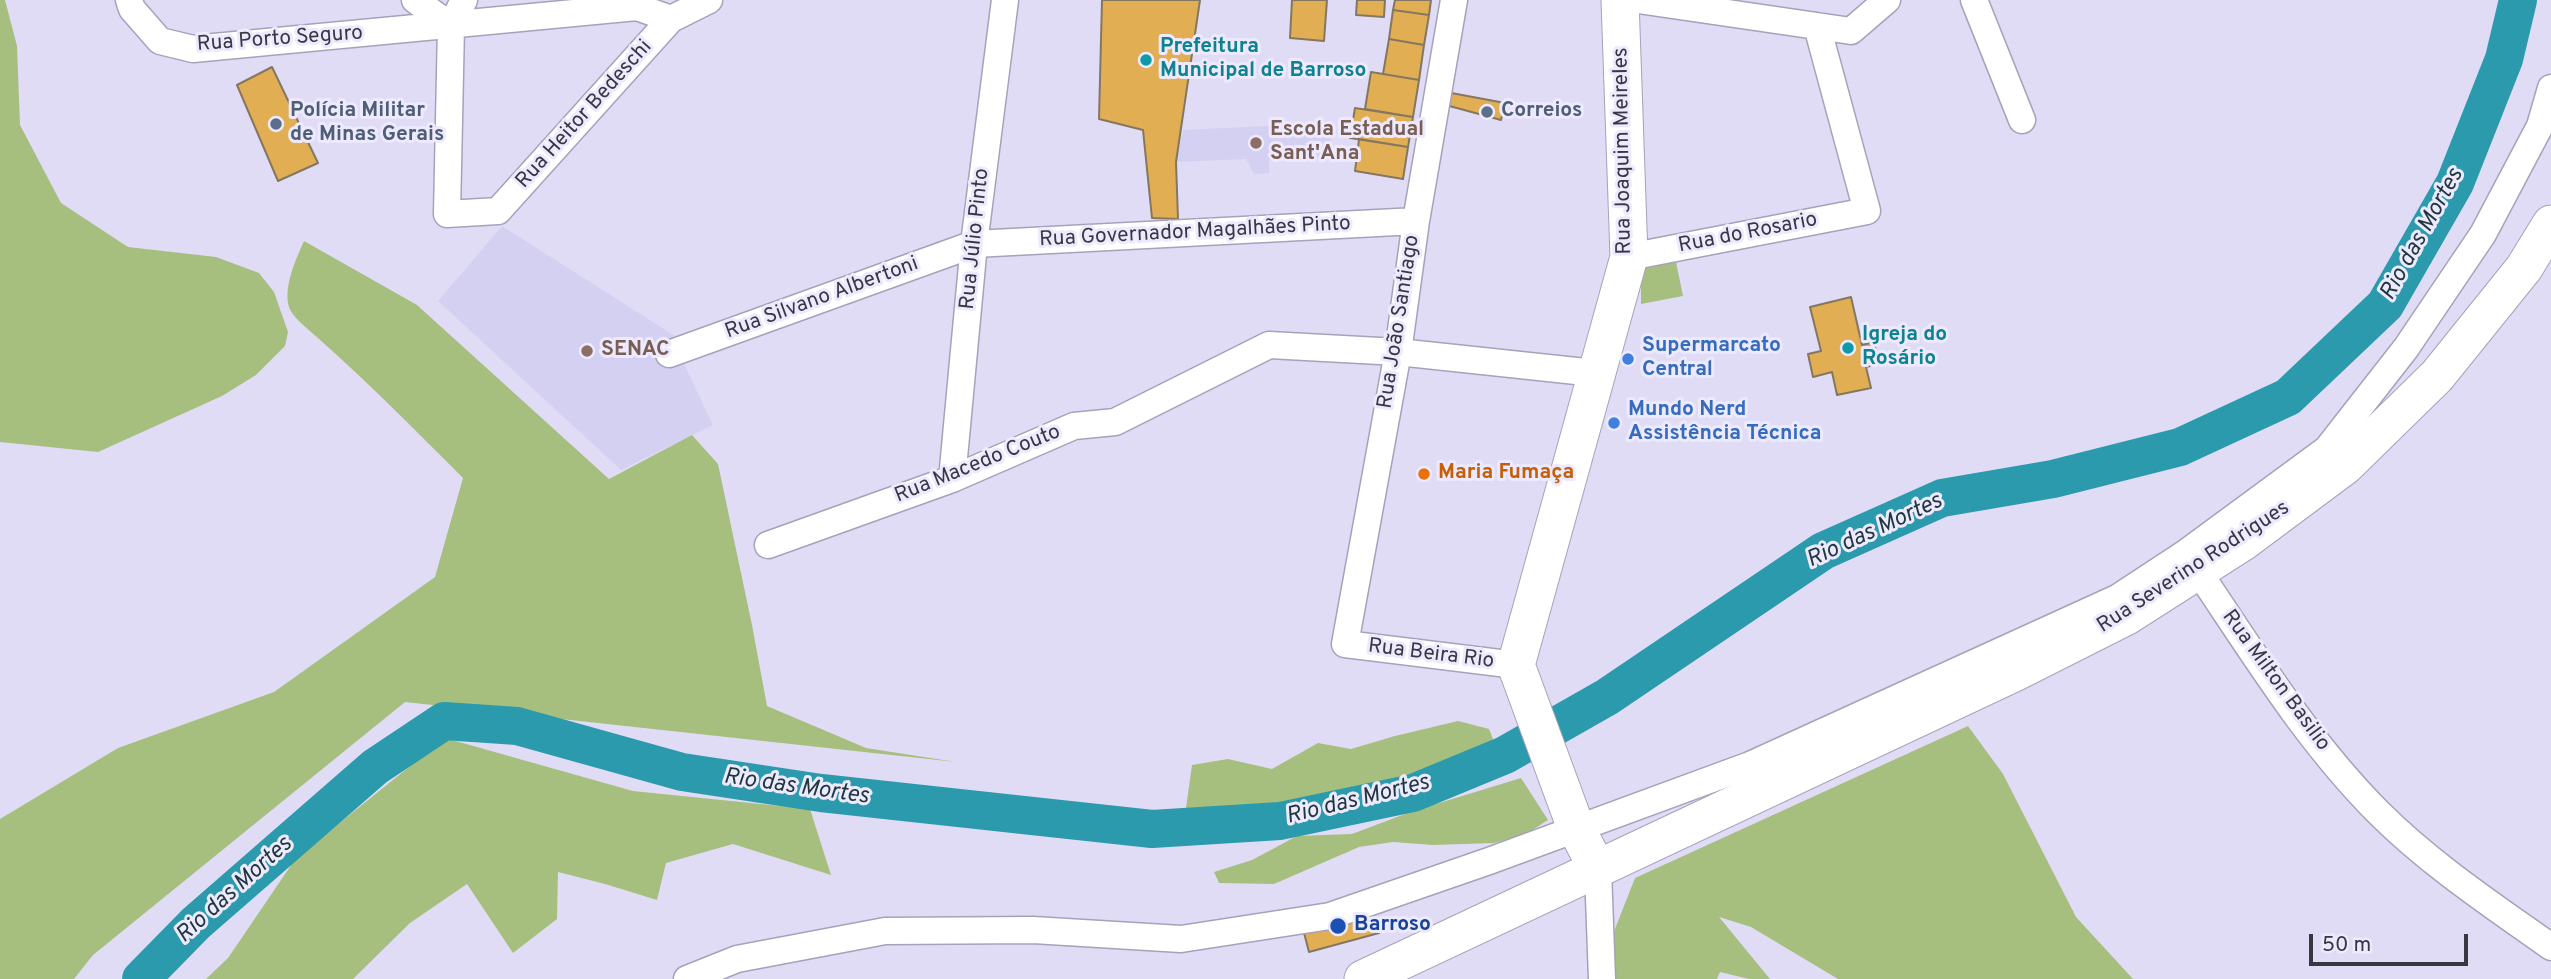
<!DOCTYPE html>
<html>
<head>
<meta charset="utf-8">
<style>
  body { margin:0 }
  #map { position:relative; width:2551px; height:979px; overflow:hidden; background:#e0dcf6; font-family:Overpass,sans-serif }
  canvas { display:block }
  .scale { position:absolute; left:2309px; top:934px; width:159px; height:32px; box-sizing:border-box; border:4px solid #393842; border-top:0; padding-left:9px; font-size:21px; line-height:24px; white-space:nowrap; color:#393842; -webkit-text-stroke:5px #edeaff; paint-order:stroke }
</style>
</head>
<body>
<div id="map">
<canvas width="2551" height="979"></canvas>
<div class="scale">50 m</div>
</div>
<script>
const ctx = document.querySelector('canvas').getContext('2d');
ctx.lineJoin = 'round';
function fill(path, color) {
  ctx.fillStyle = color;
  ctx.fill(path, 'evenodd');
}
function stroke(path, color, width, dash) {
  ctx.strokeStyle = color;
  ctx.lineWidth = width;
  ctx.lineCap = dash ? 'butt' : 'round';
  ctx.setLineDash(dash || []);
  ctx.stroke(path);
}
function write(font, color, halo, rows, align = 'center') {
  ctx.font = font + ' Overpass,sans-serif';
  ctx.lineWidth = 6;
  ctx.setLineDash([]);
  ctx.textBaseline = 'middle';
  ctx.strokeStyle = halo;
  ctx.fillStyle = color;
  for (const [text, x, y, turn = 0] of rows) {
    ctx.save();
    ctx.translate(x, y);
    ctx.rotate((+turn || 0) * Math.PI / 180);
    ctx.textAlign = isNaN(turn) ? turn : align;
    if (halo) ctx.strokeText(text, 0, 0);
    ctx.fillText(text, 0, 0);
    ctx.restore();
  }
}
fill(new Path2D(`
  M 1331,123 L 1331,157 L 1269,160 L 1269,173 L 1254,174 L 1246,159 L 1176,162 L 1183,130 Z
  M 502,226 L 678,338 L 684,364 L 713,425 L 621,470 L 438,301 Z`), '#d4d0f1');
fill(new Path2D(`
  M 0,0 L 5,0 L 17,46 L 20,125 L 61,203 L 128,247 L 216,257 L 259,273 L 274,292 L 288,332 L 285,346 L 256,375 L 222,396 L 98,452 L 0,442 Z
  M 304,241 L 417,305 L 609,479 L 692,435 L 718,464 L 752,625 L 767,706 L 866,748 L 956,762 L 405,702 L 93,955 L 74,979 L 0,979 L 0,819 L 118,748 L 274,692 L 435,577 L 463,478 C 416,431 369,383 319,339 C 309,329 290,317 288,303 C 285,283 296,259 304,241 Z
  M 1676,262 L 1683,296 L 1641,304 L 1641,263 Z
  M 1458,721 L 1489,729 L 1496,747 L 1407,781 L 1242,813 L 1185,815 L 1192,765 L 1228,759 L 1272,769 L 1318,743 L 1351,749 L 1395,736 Z
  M 1968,726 L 2003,774 L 2076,917 L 2133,979 L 1838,979 L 1751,927 L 1719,917 L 1770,979 L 1749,979 L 1720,972 L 1717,979 L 1616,979 L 1607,967 L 1613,934 L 1635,878 Z
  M 445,738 L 633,791 L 810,809 L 831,875 L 733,844 L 666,863 L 657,900 L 605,884 L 558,872 L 557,919 L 513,953 L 467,884 L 410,923 L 353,979 L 206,979 L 228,958 L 296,858 Z
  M 1521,778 L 1548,820 L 1526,834 L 1494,843 L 1433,845 L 1393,842 L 1359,847 L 1274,884 L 1219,883 L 1214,872 L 1252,860 L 1297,836 L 1352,834 L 1413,811 Z`), '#a7bf7e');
stroke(new Path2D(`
  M 141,979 L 196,923 L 375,767 L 444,721 L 517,726 L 682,772 L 821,793 L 1152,829 L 1280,821 L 1413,793 L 1505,755 L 1607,697 L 1823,551 L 1942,498 L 2053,479 L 2180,447 L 2288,397 L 2385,305 L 2455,183 L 2504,59 L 2518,0`), '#2b9aac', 38);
const building = new Path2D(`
  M 1102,0 L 1200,0 L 1176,162 L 1178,219 L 1152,218 L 1143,130 L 1099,119 Z
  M 1292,0 L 1327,0 L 1324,41 L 1290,38 Z
  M 1357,0 L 1385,0 L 1384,17 L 1356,15 Z
  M 1395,0 L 1431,0 L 1429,15 L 1393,10 Z
  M 1393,10 L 1429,15 L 1424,45 L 1389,39 Z
  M 1389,39 L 1424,45 L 1419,80 L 1383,74 Z
  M 272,67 L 318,163 L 278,181 L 237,85 Z
  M 1371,72 L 1419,80 L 1413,117 L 1365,109 Z
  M 1446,92 L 1505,103 L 1501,120 L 1442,104 Z
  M 1355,108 L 1413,117 L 1408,147 L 1350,138 Z
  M 1359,139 L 1408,147 L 1403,179 L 1355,171 Z
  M 1851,297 L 1862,345 L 1874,342 L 1879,364 L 1866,367 L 1871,388 L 1837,395 L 1832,372 L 1813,377 L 1808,354 L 1821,351 L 1810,307 Z
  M 1372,910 L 1379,933 L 1309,952 L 1303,929 Z`);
fill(building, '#e2ae54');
stroke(building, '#847762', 2);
const street = new Path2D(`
  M 129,0 L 132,9 L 160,41 L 193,49 L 637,7 L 671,19
  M 415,0 L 451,26
  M 464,0 L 451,26 L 447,214 L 498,211 L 671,19 L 709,0
  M 1454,0 L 1416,221 L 1398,352 L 1345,644 L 1516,665
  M 1638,0 L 1851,31 L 1887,0
  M 1974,0 L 2022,120
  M 1629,257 L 1867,211 L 1817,26
  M 669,354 L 974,244 L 1416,221
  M 952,479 L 974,244 L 1005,0
  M 768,545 L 952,479 L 1074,426 L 1115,422 L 1269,345 L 1398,352 L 1595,373
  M 2198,571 C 2254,654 2307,741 2379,813 C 2430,864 2492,905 2551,947
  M 1598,870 L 1602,979
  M 687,979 L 737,959 L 885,931 L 1033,930 L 1181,939 L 1330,916 L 1489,861 L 1750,765 L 2117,598 L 2187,552 L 2327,449 L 2406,348 L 2483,234 L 2540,126 L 2551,88`);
const secondary = new Path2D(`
  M 1598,870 L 1576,828 L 1516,665 L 1629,257 L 1620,0
  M 1363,979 L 2016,672 L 2127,616 L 2243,542 L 2345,466 L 2437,376 L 2524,268 L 2551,224`);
stroke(street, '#a5a2ba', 29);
stroke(secondary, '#a5a2ba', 39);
stroke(street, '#fff', 26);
stroke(secondary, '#fff', 37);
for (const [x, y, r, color] of [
  [1146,60,7,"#0f9aa8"],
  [1487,112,7,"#5c6f8a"],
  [276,124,7,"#5c6f8a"],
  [1256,143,7,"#8d6e63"],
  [1848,348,7,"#0f9aa8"],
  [587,351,7,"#8d6e63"],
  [1628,359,7,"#3f7fe0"],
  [1614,423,7,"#3f7fe0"],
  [1424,474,7,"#e8710a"],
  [1338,926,9,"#1a4fb4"]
]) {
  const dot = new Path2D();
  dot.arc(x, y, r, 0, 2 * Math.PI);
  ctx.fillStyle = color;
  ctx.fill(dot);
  stroke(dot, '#edeaff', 2.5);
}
write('21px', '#393842', '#edeaff', [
  ["Rua Porto Seguro",280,40,-4],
  ["Rua Heitor Bedeschi",585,115,-48],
  ["Rua Joaquim Meireles",1624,151,-91],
  ["Rua Governador Magalhães Pinto",1195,233,-3],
  ["Rua do Rosario",1748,234,-11],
  ["Rua Júlio Pinto",976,239,-84],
  ["Rua Silvano Albertoni",822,299,-20],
  ["Rua João Santiago",1400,322,-81],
  ["Rua Macedo Couto",978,465,-22],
  ["Rua Severino Rodrigues",2194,568,-33],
  ["Rua Beira Rio",1431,655,7],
  ["Rua Milton Basilio",2275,681,54]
]);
write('bold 21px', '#0d838f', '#edeaff', [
  ["Prefeitura",1160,48],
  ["Municipal de Barroso",1160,72],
  ["Igreja do",1862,336],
  ["Rosário",1862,360]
], 'left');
write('bold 21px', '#4e5e75', '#edeaff', [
  ["Polícia Militar",290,112],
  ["de Minas Gerais",290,136],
  ["Correios",1501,112]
], 'left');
write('bold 21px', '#785e54', '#edeaff', [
  ["Escola Estadual",1270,131],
  ["Sant'Ana",1270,155],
  ["SENAC",601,351]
], 'left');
write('bold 21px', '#366cbe', '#edeaff', [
  ["Supermarcato",1642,347],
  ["Central",1642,371],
  ["Mundo Nerd",1628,411],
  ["Assistência Técnica",1628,435]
], 'left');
write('bold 21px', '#c56008', '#edeaff', [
  ["Maria Fumaça",1438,474]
], 'left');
write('bold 21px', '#164399', '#edeaff', [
  ["Barroso",1354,926]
], 'left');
write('italic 23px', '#1f373c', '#edeaff', [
  ["Rio das Mortes",2423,235,-61],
  ["Rio das Mortes",1875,532,-25],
  ["Rio das Mortes",796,788,8],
  ["Rio das Mortes",1358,801,-14],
  ["Rio das Mortes",235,891,-42]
]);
</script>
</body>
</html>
